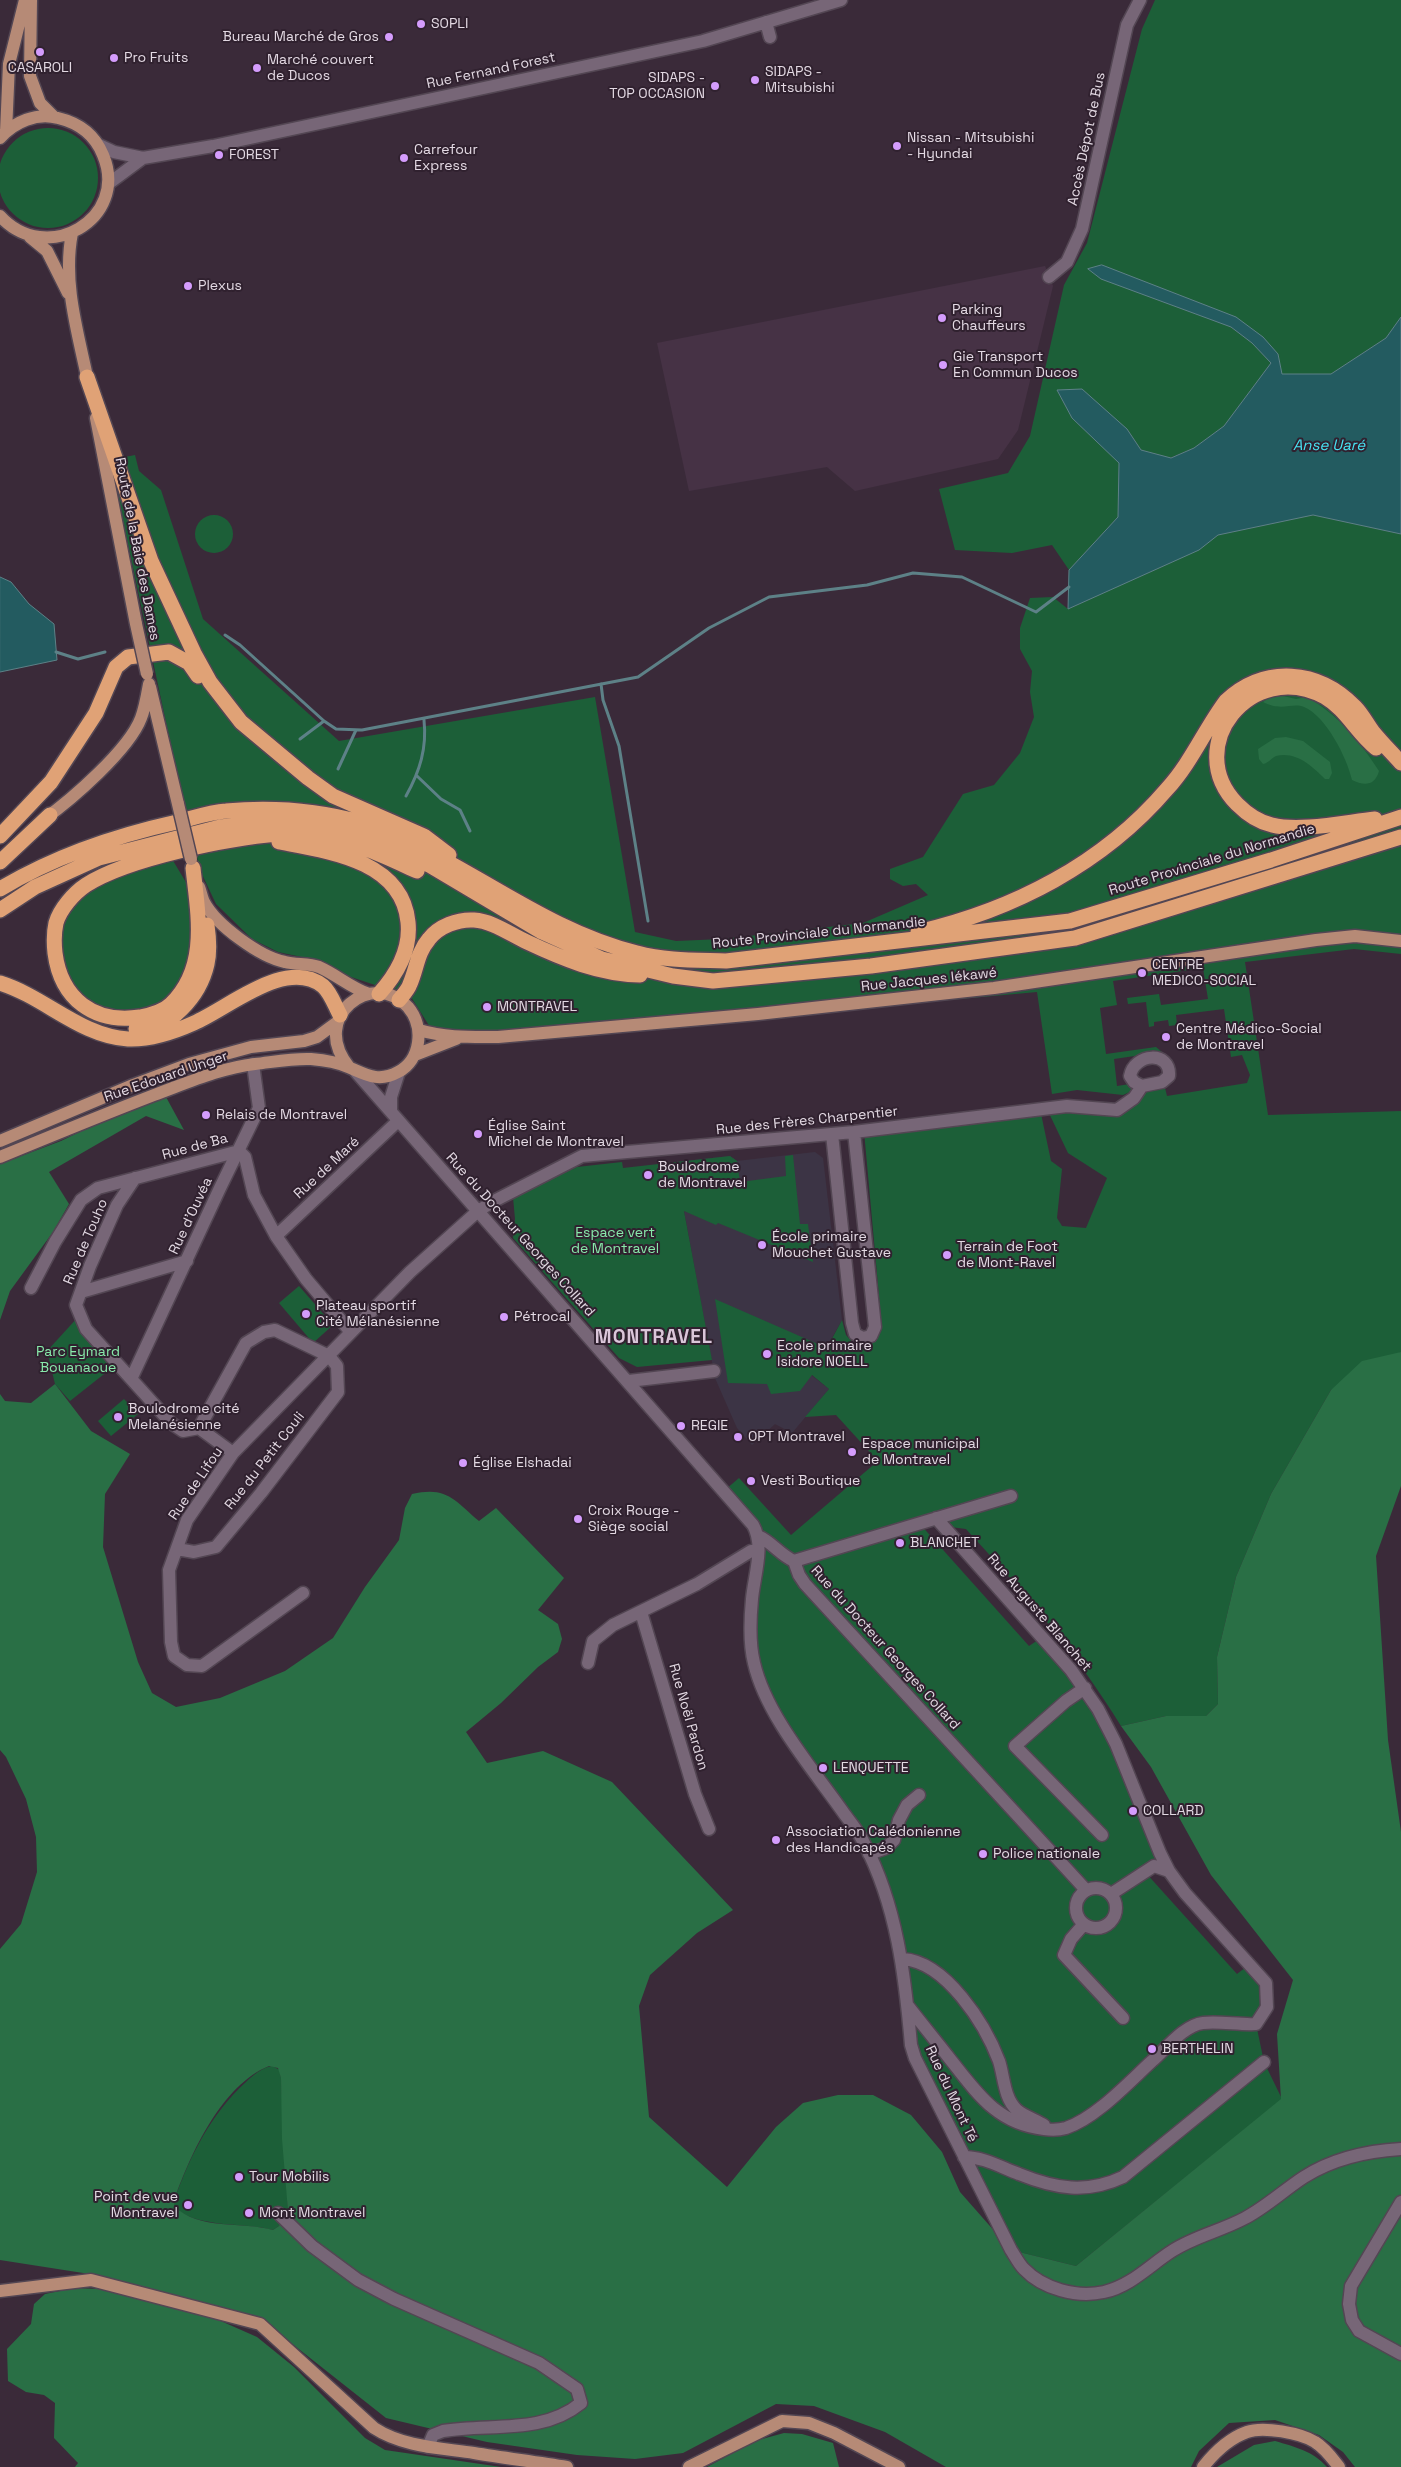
<!DOCTYPE html>
<html>
<head>
<meta charset="utf-8">
<style>
  body { margin:0 }
  canvas { display:block; background:#3a2a39 }
</style>
</head>
<body>
<canvas width="1401" height="2467"></canvas>
<script>
const ctx = document.querySelector('canvas').getContext('2d');
ctx.lineJoin = 'round';
function fill(path, color) {
  ctx.fillStyle = color;
  ctx.fill(path, 'evenodd');
}
function stroke(path, color, width, dash) {
  ctx.strokeStyle = color;
  ctx.lineWidth = width;
  ctx.lineCap = dash ? 'butt' : 'round';
  ctx.setLineDash(dash || []);
  ctx.stroke(path);
}
function write(font, color, halo, rows, align = 'center') {
  ctx.font = font + ' "Space Grotesk",sans-serif';
  ctx.lineWidth = 4;
  ctx.setLineDash([]);
  ctx.textBaseline = 'middle';
  ctx.strokeStyle = halo;
  ctx.fillStyle = color;
  for (const [text, x, y, turn = 0] of rows) {
    ctx.save();
    ctx.translate(x, y);
    ctx.rotate((+turn || 0) * Math.PI / 180);
    ctx.textAlign = isNaN(turn) ? turn : align;
    if (halo) ctx.strokeText(text, 0, 0);
    ctx.fillText(text, 0, 0);
    ctx.restore();
  }
}
fill(new Path2D(`
  M 1045,266 L 1053,286 L 1018,430 L 998,459 L 855,491 L 827,467 L 689,491 L 657,343 Z`), '#463245');
fill(new Path2D(`
  M 815,1152 L 823,1158 L 842,1320 L 811,1375 L 829,1389 L 792,1433 L 775,1424 L 752,1445 L 737,1428 L 715,1378 L 675,1162 L 730,1156 L 737,1161 Z`), '#3c3445');
fill(new Path2D(`
  M 1155,0 L 1401,0 L 1401,317 L 1386,338 L 1331,374 L 1281,374 L 1263,337 L 1102,279 L 1231,327 L 1252,343 L 1271,363 L 1224,426 L 1194,448 L 1170,458 L 1141,450 L 1127,429 L 1057,390 L 1072,418 L 1119,462 L 1118,517 L 1069,570 L 1052,545 L 1012,553 L 955,550 L 939,489 L 1008,473 L 1030,436 L 1064,285 L 1087,243 L 1142,29 Z
  M-2 178a50 50 0 1 1 100 0a50 50 0 1 1-100 0Z
  M 135,455 L 139,471 L 161,490 L 203,619 L 339,741 L 595,697 L 635,932 L 676,941 L 723,939 L 863,923 L 928,895 L 916,884 L 903,886 L 890,879 L 890,869 L 923,857 L 963,794 L 994,785 L 1020,753 L 1034,717 L 1030,692 L 1032,671 L 1020,649 L 1020,628 L 1030,598 L 1053,597 L 1068,609 L 1198,550 L 1218,535 L 1313,515 L 1401,534 L 1401,954 L 1354,949 L 1245,962 L 1268,1115 L 1401,1111 L 1401,1352 L 1331,1390 L 1271,1494 L 1236,1577 L 1217,1657 L 1218,1704 L 1206,1716 L 1166,1716 L 1121,1726 C 1077,1654 1023,1591 966,1529 L 919,1523 L 1029,1646 L 1041,1638 L 1085,1688 L 1169,1871 L 1145,1872 L 1237,1974 L 1250,1964 C 1270,1988 1274,1997 1256,2024 L 1264,2062 L 1282,2099 L 1076,2266 L 1011,2250 L 923,2077 L 877,1874 L 808,1762 L 754,1663 L 759,1544 L 725,1490 L 739,1478 L 791,1535 L 878,1461 L 836,1415 L 805,1417 L 829,1389 L 812,1375 L 800,1391 L 771,1394 L 767,1384 L 728,1383 L 715,1299 L 827,1348 L 842,1320 L 846,1335 L 854,1344 C 869,1346 876,1343 882,1329 L 864,1131 L 1040,1109 L 1051,1161 L 1062,1169 L 1057,1218 L 1062,1226 L 1086,1228 L 1107,1178 L 1068,1153 L 1047,1109 L 1117,1110 L 1139,1090 L 1165,1088 L 1167,1096 L 1247,1083 L 1250,1075 L 1242,1055 L 1231,1057 L 1224,1009 L 1176,1015 L 1177,1025 L 1169,1026 L 1168,1020 L 1154,1022 L 1154,1026 L 1149,1027 L 1146,1002 L 1128,1004 L 1127,998 L 1159,994 L 1161,1005 L 1208,999 L 1203,968 L 1113,981 L 1117,1005 L 1100,1008 L 1106,1054 L 1156,1047 L 1162,1052 L 1114,1059 L 1117,1086 L 1130,1084 L 1132,1091 L 1123,1095 L 1077,1090 L 1052,1094 L 1037,992 L 442,1046 L 411,997 L 345,975 L 316,960 L 278,952 L 252,939 L 216,904 L 200,870 L 167,727 L 110,460 Z
  M195 534a19 19 0 1 1 38 0a19 19 0 1 1-38 0Z
  M 169,854 L 196,899 L 199,922 L 178,995 L 127,1019 L 71,995 L 54,944 L 68,901 L 86,885 Z
  M 793,1155 L 800,1224 L 808,1224 L 813,1262 L 718,1223 L 716,1225 L 684,1211 L 712,1360 L 637,1367 L 619,1358 L 513,1238 L 515,1219 L 513,1197 L 577,1167 L 622,1162 L 623,1168 L 730,1156 L 737,1161 L 740,1182 L 786,1176 L 785,1156 Z
  M 299,1286 L 333,1325 L 313,1343 L 279,1303 Z
  M 79,1316 L 118,1363 L 70,1401 L 55,1384 L 47,1351 Z
  M 124,1399 L 138,1414 L 111,1436 L 98,1421 Z
  M 272,2066 L 280,2070 L 281,2078 L 288,2211 L 279,2226 L 273,2230 C 246,2222 189,2229 173,2204 L 175,2198 C 191,2154 211,2114 246,2082 C 253,2075 263,2067 272,2066 Z`), '#1c5f38');
fill(new Path2D(`
  M 1274,694 L 1296,699 L 1307,697 C 1339,716 1359,740 1379,771 C 1375,786 1364,786 1352,780 C 1347,758 1326,716 1304,707 C 1292,702 1282,712 1263,702 Z
  M 1286,737 L 1303,741 L 1330,762 L 1332,773 L 1329,779 L 1325,779 C 1312,766 1296,751 1276,756 C 1271,758 1269,763 1263,764 L 1259,759 L 1258,749 L 1275,738 Z
  M 166,1097 L 184,1130 L 146,1116 L 49,1172 L 69,1204 L 53,1232 L 10,1291 L 0,1320 L 0,1164 L 61,1141 L 116,1114 Z
  M 1401,1352 L 1401,1486 L 1376,1556 L 1388,1740 L 1401,1832 L 1401,2467 L 1355,2467 L 1343,2452 L 1319,2435 L 1275,2420 L 1229,2423 L 1199,2451 L 1191,2467 L 946,2467 L 885,2432 L 814,2406 L 776,2404 L 683,2453 L 635,2459 L 577,2455 L 487,2442 L 386,2418 L 262,2320 L 96,2275 L 0,2260 L 0,1949 L 21,1924 L 37,1872 L 36,1837 L 26,1799 L 6,1757 L 0,1750 L 0,1394 L 5,1401 L 31,1403 L 55,1384 L 91,1431 L 130,1454 L 105,1494 L 103,1547 L 138,1662 L 152,1693 L 176,1707 L 220,1698 L 285,1671 L 333,1638 L 365,1587 L 399,1540 L 405,1508 L 412,1494 C 447,1486 454,1500 479,1521 L 496,1508 L 564,1578 L 538,1610 L 558,1624 L 562,1639 L 558,1652 L 538,1667 L 501,1703 L 466,1732 L 487,1763 L 543,1751 L 612,1782 L 733,1910 L 697,1933 L 650,1975 L 639,2006 L 649,2117 L 727,2187 L 776,2127 L 803,2103 L 838,2095 L 873,2095 L 911,2115 L 942,2152 L 960,2192 L 1011,2250 L 1076,2266 L 1281,2099 L 1277,2034 L 1293,1980 L 1211,1875 L 1151,1767 L 1121,1726 L 1166,1716 L 1206,1716 L 1218,1704 L 1217,1657 L 1236,1577 L 1271,1494 L 1331,1390 L 1362,1361 ZM 269,2066 L 278,2068 L 281,2078 L 282,2139 L 288,2211 L 279,2226 L 273,2230 C 242,2221 199,2231 174,2206 L 175,2198 C 191,2153 222,2085 269,2066 Z
  M 75,2288 L 99,2289 L 214,2318 L 257,2337 L 294,2367 L 365,2438 L 385,2450 L 501,2467 L 75,2467 L 78,2463 L 54,2438 L 55,2403 L 44,2395 L 26,2392 L 8,2381 L 7,2349 L 31,2324 L 34,2304 L 45,2294 Z
  M 784,2433 L 802,2434 L 833,2443 L 839,2467 L 707,2467 L 755,2441 Z
  M 1275,2441 C 1295,2447 1313,2451 1327,2467 L 1217,2467 L 1254,2445 Z`), '#296f45');
const water = new Path2D(`
  M 1102,265 L 1236,317 L 1263,337 L 1278,354 L 1282,374 L 1331,374 L 1386,338 L 1401,317 L 1401,534 L 1313,515 L 1218,535 L 1199,550 L 1068,609 L 1069,570 L 1118,517 L 1119,463 L 1072,418 L 1057,390 L 1082,389 L 1127,429 L 1141,450 L 1171,458 L 1194,448 L 1224,426 L 1271,363 L 1252,343 L 1231,327 L 1101,279 L 1088,269 Z
  M 0,577 L 11,582 L 29,604 L 54,624 L 57,660 L 0,672 Z`);
fill(water, '#235b60');
stroke(water, '#5d8187', 1);
stroke(new Path2D(`
  M 225,635 L 240,645 L 324,721 L 336,729 L 362,730 L 638,677 L 709,628 L 769,597 L 867,585 L 913,573 L 962,577 L 1036,612 L 1069,587
  M 56,652 L 78,659 L 105,652
  M 601,684 L 603,700 L 619,746 L 648,921
  M 300,739 L 324,721
  M 338,769 L 356,730
  M 417,776 L 441,799 L 460,810 L 470,831
  M 406,796 C 420,771 427,748 424,720`), '#5d8187', 3);
const minor = new Path2D(`
  M 766,22 L 770,37
  M 99,145 L 114,152 L 143,158 L 213,146 L 703,41 L 841,0
  M 108,184 L 143,158
  M 1049,277 L 1067,262 L 1082,229 L 1127,25 L 1140,0
  M 356,1072 L 753,1525 C 765,1546 754,1576 752,1599 C 750,1620 749,1643 754,1663 C 766,1715 812,1768 843,1812 C 850,1822 859,1832 864,1843 C 897,1906 905,1976 911,2045 L 915,2058 L 1011,2250 C 1015,2256 1019,2264 1024,2269 C 1043,2289 1077,2298 1104,2292 C 1131,2286 1150,2265 1172,2251 C 1195,2236 1221,2231 1245,2218 C 1266,2207 1284,2190 1304,2177 C 1334,2158 1366,2151 1401,2149
  M 391,1110 L 391,1097 L 399,1072
  M 832,1134 L 852,1323 L 855,1334 L 863,1338 L 871,1336 L 875,1327 L 854,1132
  M 135,1178 L 117,1205 L 90,1266 L 76,1305 L 86,1329 L 171,1423 L 183,1431 L 199,1428 L 233,1453
  M 276,1236 L 398,1121
  M 31,1288 L 55,1242 L 81,1200 L 98,1188 L 239,1151 L 245,1157 L 254,1195 L 276,1236 L 306,1279 L 350,1331
  M 81,1292 L 187,1261
  M 132,1377 L 220,1188 L 259,1108 L 253,1064
  M 629,1381 L 714,1371
  M 758,1536 C 772,1542 780,1555 794,1561 L 799,1575 L 805,1584 L 1086,1890
  M 177,1549 L 194,1552 L 216,1547 L 261,1493 L 338,1392 L 337,1366 L 329,1356 L 275,1330 L 264,1332 L 246,1343 L 199,1428
  M 794,1561 L 1011,1496
  M 303,1593 L 202,1666 L 187,1665 L 174,1656 L 171,1642 L 169,1570 L 187,1520 L 233,1453 L 410,1272 L 478,1211 L 494,1201 L 582,1156 L 854,1132 L 1067,1106 L 1117,1110 L 1134,1098 L 1142,1086 L 1162,1082 L 1169,1076 C 1171,1050 1134,1053 1130,1076 L 1134,1082 L 1142,1086
  M 641,1612 L 695,1794 L 709,1829
  M 588,1663 L 593,1641 L 613,1625 L 697,1584 L 751,1551 L 758,1552
  M 1085,1688 L 1066,1701 L 1015,1746 L 1102,1835
  M 869,1854 L 886,1848 L 894,1840 L 899,1820 L 907,1805 L 919,1795
  M1076 1908a20 20 0 1 1 40 0a20 20 0 1 1-40 0Z
  M 1111,1894 L 1154,1866 L 1169,1871
  M 1084,1924 L 1071,1939 L 1064,1955 L 1123,2018
  M 903,1959 C 946,1962 985,2024 999,2061 C 1004,2076 1004,2099 1017,2110 C 1024,2116 1036,2120 1044,2125
  M 908,2006 C 922,2024 936,2041 950,2059 C 977,2093 997,2124 1044,2129 C 1051,2130 1059,2130 1066,2128 C 1096,2118 1129,2082 1152,2061 C 1166,2049 1184,2025 1203,2023 C 1219,2021 1239,2025 1256,2024 L 1267,2007 L 1266,1983 L 1185,1893 L 1169,1871 L 1160,1853 L 1116,1744 L 1098,1709 L 1071,1670 L 936,1518
  M 964,2157 C 984,2157 1000,2167 1019,2174 C 1056,2189 1087,2194 1123,2177 L 1264,2062
  M 1401,2202 L 1351,2286 L 1349,2304 L 1352,2320 L 1359,2331 L 1401,2354
  M 278,2213 L 312,2246 L 358,2280 L 394,2299 L 539,2363 L 577,2389 L 581,2403 C 542,2435 489,2423 443,2431 L 433,2435 L 428,2447`);
const major = new Path2D(`
  M 31,0 L 30,76 L 40,103 L 53,116
  M 6,132 L 9,64 L 25,0
  M 0,138 C 14,122 37,112 58,118 C 79,123 95,135 103,155 C 130,219 46,267 0,216
  M 72,233 C 62,284 79,336 89,386
  M 30,237 L 47,251 L 68,293
  M 96,418 L 136,624
  M 150,687 L 178,804
  M 43,820 C 71,800 129,750 141,718 C 145,708 147,695 149,684
  M 199,887 C 201,892 202,898 204,902 C 216,925 260,957 285,962 C 296,965 308,963 319,967 C 337,975 351,988 369,994
  M 419,1030 C 446,1038 470,1037 498,1037 L 758,1014 L 994,988 L 1316,940 L 1355,936 L 1401,941
  M 415,1055 L 456,1039
  M 0,1141 L 133,1085 L 189,1064 L 251,1047 L 304,1041 L 317,1037 L 336,1023
  M 0,1157 C 51,1136 102,1115 154,1095 C 187,1083 220,1068 255,1064 C 273,1062 294,1058 311,1059 C 323,1060 337,1062 348,1067 C 365,1074 378,1083 398,1072 C 421,1060 425,1027 408,1007 C 373,968 308,1017 349,1067
  M 0,2291 L 91,2280 L 260,2324 L 374,2428 C 403,2447 441,2448 474,2453 C 505,2458 536,2462 567,2467
  M 689,2467 L 782,2421 L 809,2423 L 834,2433 L 899,2467
  M 1203,2467 C 1214,2453 1230,2438 1247,2432 C 1263,2426 1301,2433 1315,2442 C 1325,2448 1332,2458 1339,2467`);
const highway = new Path2D(`
  M 87,377 L 151,561 L 194,653 L 210,682 L 241,722 L 308,778 L 333,796 L 424,836 L 449,855
  M 1375,819 C 1346,822 1300,832 1272,825 C 1258,822 1247,814 1237,804 C 1181,747 1251,657 1325,697 C 1346,709 1357,733 1376,748
  M 0,836 L 51,782 L 96,713 L 116,667 L 128,657 L 169,652 L 189,663 L 198,676
  M 279,842 C 327,851 402,860 408,922 C 411,950 397,974 379,994
  M 0,862 L 50,815
  M 193,868 C 198,915 209,967 171,1004 C 163,1012 150,1015 140,1017 C 94,1024 61,999 55,953 C 54,944 54,932 56,923 C 60,909 74,893 86,885 C 128,858 229,838 279,834 C 292,833 308,835 321,837 C 354,841 386,857 417,871
  M 0,889 C 55,856 114,836 177,822 C 193,818 210,812 226,811 C 283,806 345,812 397,836 C 479,873 550,932 637,953 C 666,961 697,960 726,961 L 1070,921 L 1271,860 L 1401,817
  M 0,910 L 35,887 L 99,858 L 220,827 L 258,823 L 303,823 L 338,829 L 382,844 L 431,866 L 542,932 L 602,959 L 673,976 L 713,981 L 871,966 L 1075,938 L 1401,837
  M 918,932 C 1013,910 1103,864 1167,789 C 1191,763 1205,729 1226,701 C 1265,665 1318,669 1355,707 C 1362,714 1367,724 1373,732 C 1382,743 1392,753 1401,763
  M 0,983 C 45,997 80,1036 128,1039 C 151,1040 174,1032 194,1023 C 229,1008 286,957 323,986 C 331,993 335,1006 340,1015
  M 399,1000 C 403,995 408,990 410,984 C 417,968 417,953 429,939 C 439,926 458,919 474,920 C 492,921 510,934 527,942 C 563,959 599,974 640,975
  M 136,1029 C 170,1031 200,995 207,964 C 210,951 209,939 207,925`);
stroke(minor, '#534653', 15);
stroke(major, '#534653', 15);
stroke(highway, '#534653', 18);
stroke(minor, '#767', 12);
stroke(major, '#b68a76', 12);
stroke(highway, '#e0a276', 15);
const majorBridge = new Path2D(`
  M 136,624 L 147,674
  M 178,804 L 191,859`);
stroke(majorBridge, '#534653', 15, []);
stroke(majorBridge, '#b68a76', 12);
for (const [x, y, r, color] of [
  [421,24,5,"#d49cfc"],
  [389,37,5,"#d49cfc"],
  [40,52,5,"#d49cfc"],
  [114,58,5,"#d49cfc"],
  [257,68,5,"#d49cfc"],
  [755,80,5,"#d49cfc"],
  [715,86,5,"#d49cfc"],
  [897,146,5,"#d49cfc"],
  [219,155,5,"#d49cfc"],
  [404,158,5,"#d49cfc"],
  [188,286,5,"#d49cfc"],
  [942,318,5,"#d49cfc"],
  [943,365,5,"#d49cfc"],
  [1142,973,5,"#d49cfc"],
  [487,1007,5,"#d49cfc"],
  [1166,1037,5,"#d49cfc"],
  [206,1115,5,"#d49cfc"],
  [478,1134,5,"#d49cfc"],
  [648,1175,5,"#d49cfc"],
  [762,1245,5,"#d49cfc"],
  [947,1255,5,"#d49cfc"],
  [306,1314,5,"#d49cfc"],
  [504,1317,5,"#d49cfc"],
  [767,1354,5,"#d49cfc"],
  [118,1417,5,"#d49cfc"],
  [681,1426,5,"#d49cfc"],
  [738,1437,5,"#d49cfc"],
  [852,1452,5,"#d49cfc"],
  [463,1463,5,"#d49cfc"],
  [751,1481,5,"#d49cfc"],
  [578,1519,5,"#d49cfc"],
  [900,1543,5,"#d49cfc"],
  [823,1768,5,"#d49cfc"],
  [1133,1811,5,"#d49cfc"],
  [776,1840,5,"#d49cfc"],
  [983,1854,5,"#d49cfc"],
  [1152,2049,5,"#d49cfc"],
  [239,2177,5,"#d49cfc"],
  [188,2205,5,"#d49cfc"],
  [249,2213,5,"#d49cfc"]
]) {
  const dot = new Path2D();
  dot.arc(x, y, r, 0, 2 * Math.PI);
  ctx.fillStyle = color;
  ctx.fill(dot);
  stroke(dot, '#30212f', 2);
}
write('14px', '#e3d9e3', '#30212f', [
  ["SOPLI",431,24],
  ["Bureau Marché de Gros",379,37,"right"],
  ["Pro Fruits",124,58],
  ["Marché couvert",267,60],
  ["de Ducos",267,76],
  ["CASAROLI",40,68,"center"],
  ["SIDAPS -",765,72],
  ["Mitsubishi",765,88],
  ["SIDAPS -",705,78,"right"],
  ["TOP OCCASION",705,94,"right"],
  ["Nissan - Mitsubishi",907,138],
  ["- Hyundai",907,154],
  ["Carrefour",414,150],
  ["Express",414,166],
  ["FOREST",229,155],
  ["Plexus",198,286],
  ["Parking",952,310],
  ["Chauffeurs",952,326],
  ["Gie Transport",953,357],
  ["En Commun Ducos",953,373],
  ["CENTRE",1152,965],
  ["MEDICO-SOCIAL",1152,981],
  ["MONTRAVEL",497,1007],
  ["Centre Médico-Social",1176,1029],
  ["de Montravel",1176,1045],
  ["Relais de Montravel",216,1115],
  ["Église Saint",488,1126],
  ["Michel de Montravel",488,1142],
  ["Boulodrome",658,1167],
  ["de Montravel",658,1183],
  ["École primaire",772,1237],
  ["Mouchet Gustave",772,1253],
  ["Terrain de Foot",957,1247],
  ["de Mont-Ravel",957,1263],
  ["Plateau sportif",316,1306],
  ["Cité Mélanésienne",316,1322],
  ["Pétrocal",514,1317],
  ["Ecole primaire",777,1346],
  ["Isidore NOELL",777,1362],
  ["Boulodrome cité",128,1409],
  ["Melanésienne",128,1425],
  ["REGIE",691,1426],
  ["OPT Montravel",748,1437],
  ["Espace municipal",862,1444],
  ["de Montravel",862,1460],
  ["Église Elshadai",473,1463],
  ["Vesti Boutique",761,1481],
  ["Croix Rouge -",588,1511],
  ["Siège social",588,1527],
  ["BLANCHET",910,1543],
  ["LENQUETTE",833,1768],
  ["COLLARD",1143,1811],
  ["Association Calédonienne",786,1832],
  ["des Handicapés",786,1848],
  ["Police nationale",993,1854],
  ["BERTHELIN",1162,2049],
  ["Tour Mobilis",249,2177],
  ["Point de vue",178,2197,"right"],
  ["Montravel",178,2213,"right"],
  ["Mont Montravel",259,2213]
], 'left');
write('14px', '#e3d9e3', '#30212f', [
  ["Rue Fernand Forest",491,71,-12],
  ["Accès Dépot de Bus",1087,139,-78],
  ["Route de la Baie des Dames",137,549,79],
  ["Route Provinciale du Normandie",1212,860,-17],
  ["Route Provinciale du Normandie",819,933,-6],
  ["Rue Jacques Iékawé",929,980,-6],
  ["Rue Edouard Unger",166,1077,-19],
  ["Rue des Frères Charpentier",807,1121,-6],
  ["Rue de Ba",195,1147,-15],
  ["Rue de Maré",327,1168,-43],
  ["Rue d'Ouvéa",191,1216,-65],
  ["Rue du Docteur Georges Collard",520,1235,48],
  ["Rue de Touho",86,1242,-67],
  ["Rue du Petit Couli",265,1461,-52],
  ["Rue de Lifou",196,1484,-56],
  ["Rue Auguste Blanchet",1039,1613,49],
  ["Rue du Docteur Georges Collard",885,1648,48],
  ["Rue Noël Pardon",688,1717,74],
  ["Rue du Mont Té",951,2094,65]
]);
write('14px', '#88e9aa', '#30212f', [
  ["Espace vert",615,1233],
  ["de Montravel",615,1249],
  ["Parc Eymard",78,1352],
  ["Bouanaoue",78,1368]
]);
write('italic 15px', '#47e3f2', '#30212f', [
  ["Anse Uaré",1329,446]
]);
ctx.letterSpacing = '1px';
write('bold 19px', '#dac6d9', '#30212f', [
  ["MONTRAVEL",654,1338]
]);
ctx.letterSpacing = '0px';
</script>
</body>
</html>
